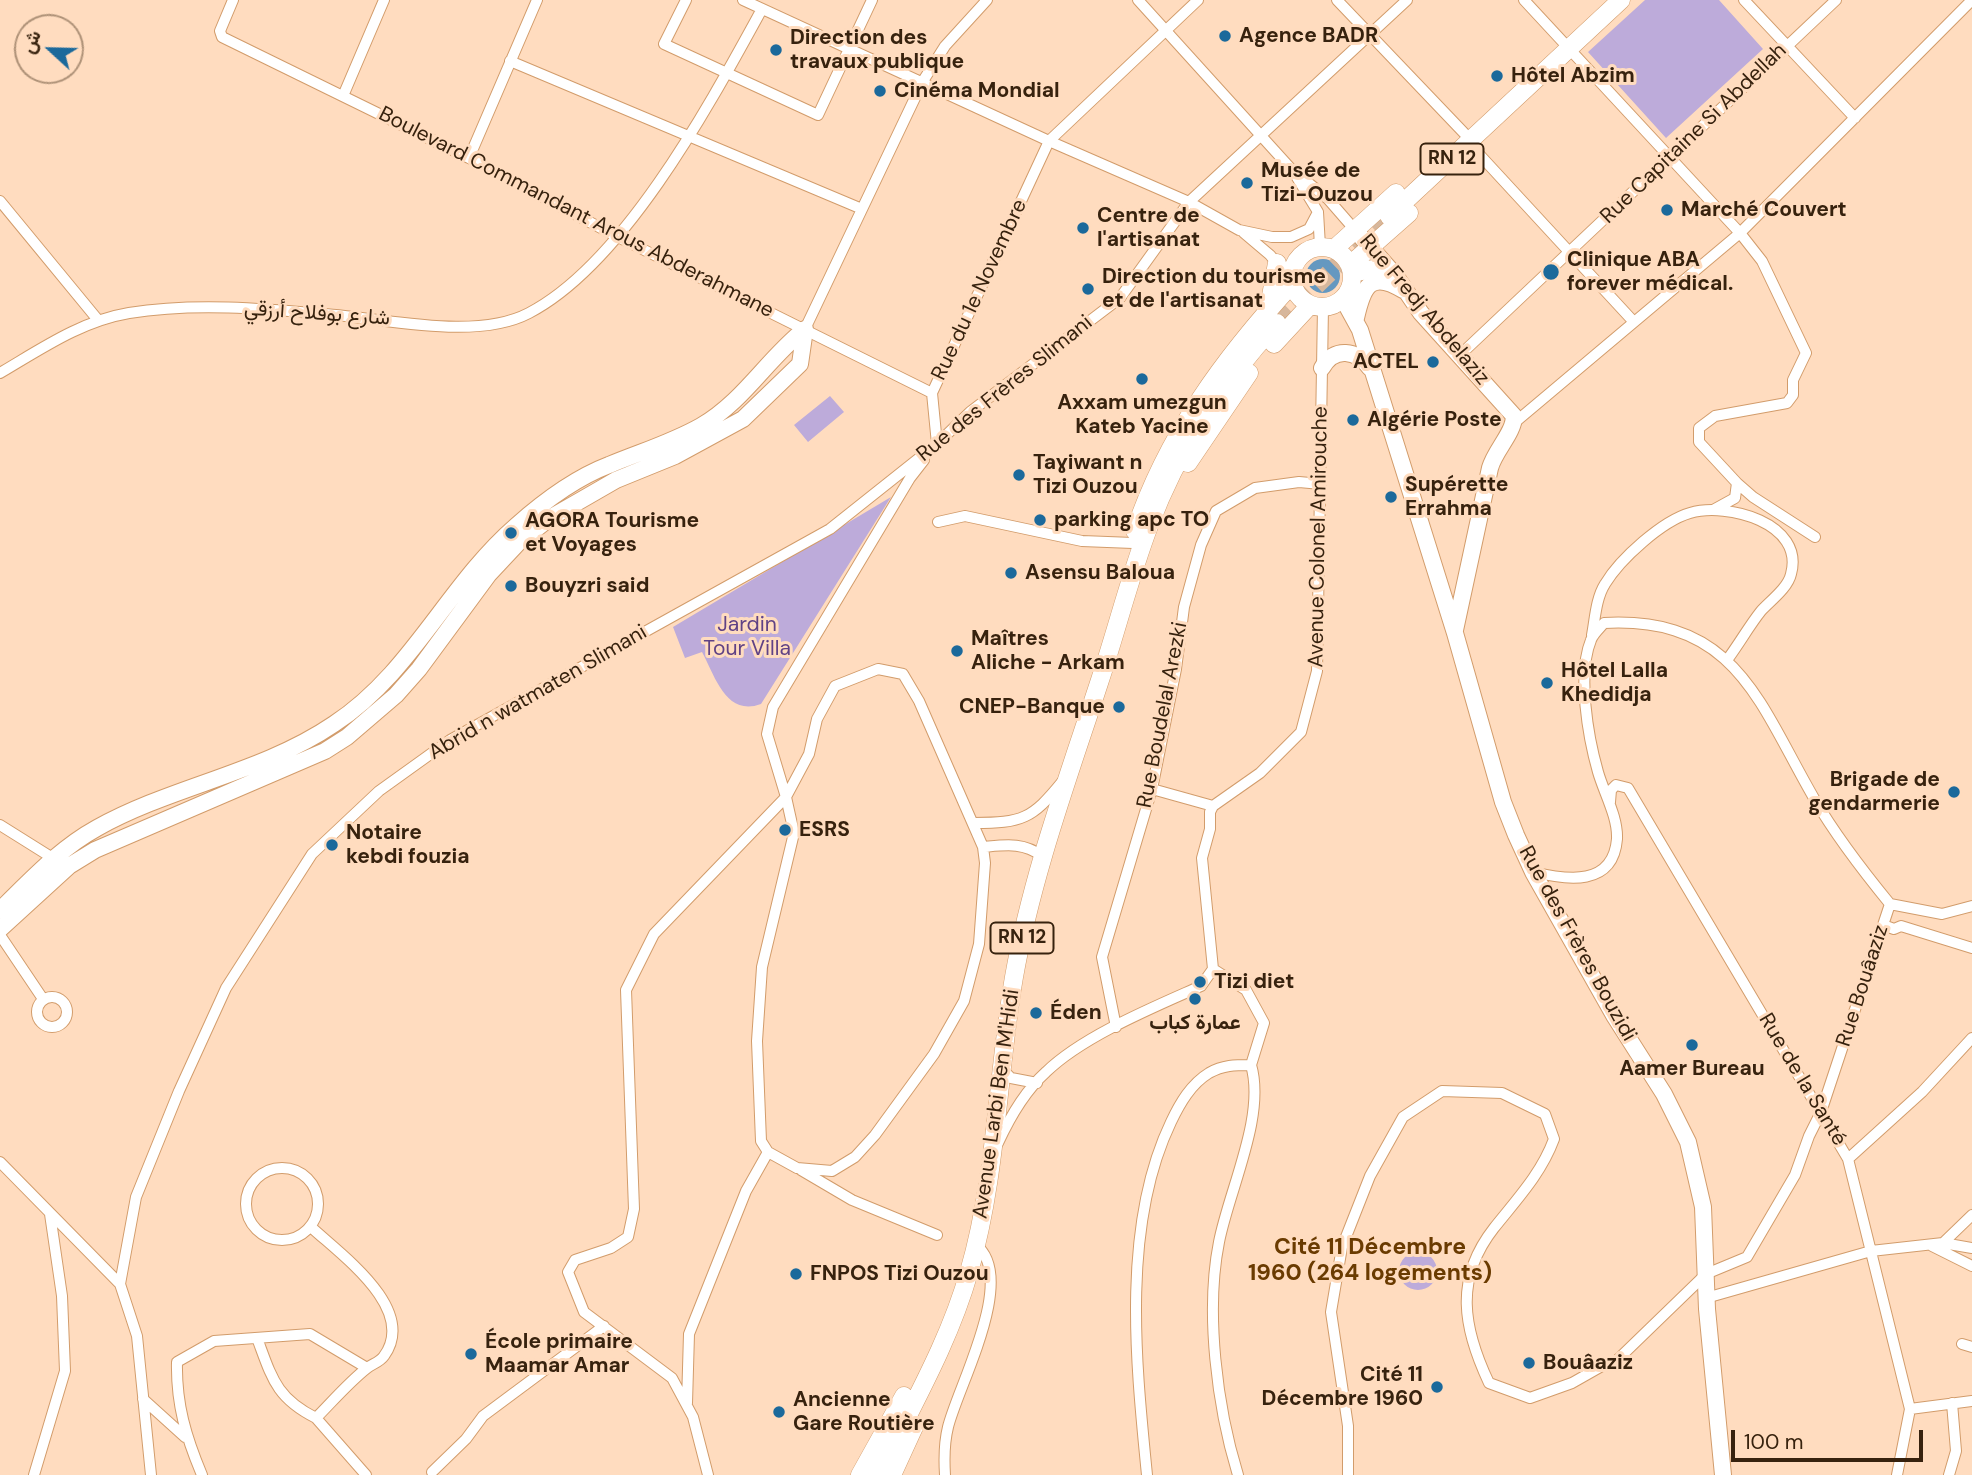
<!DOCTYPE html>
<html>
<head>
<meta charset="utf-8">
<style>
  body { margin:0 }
  #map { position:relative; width:1972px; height:1475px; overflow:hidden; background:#ffdcbf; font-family:"DM Sans",Vazirmatn,sans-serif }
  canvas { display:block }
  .north { position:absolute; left:14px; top:14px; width:70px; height:70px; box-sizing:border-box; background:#ffdcbf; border:2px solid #af9278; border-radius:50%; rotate:292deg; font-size:19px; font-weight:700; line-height:28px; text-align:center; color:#37220e }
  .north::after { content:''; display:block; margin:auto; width:24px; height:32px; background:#1b699b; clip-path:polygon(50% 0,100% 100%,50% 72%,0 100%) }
  .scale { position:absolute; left:1731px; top:1430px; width:192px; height:32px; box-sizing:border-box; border:4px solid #37220e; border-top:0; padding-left:9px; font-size:21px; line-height:24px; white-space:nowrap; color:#37220e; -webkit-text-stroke:5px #ffdcbf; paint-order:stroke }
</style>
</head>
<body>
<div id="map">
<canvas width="1972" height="1475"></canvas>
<div class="north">ش</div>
<div class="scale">100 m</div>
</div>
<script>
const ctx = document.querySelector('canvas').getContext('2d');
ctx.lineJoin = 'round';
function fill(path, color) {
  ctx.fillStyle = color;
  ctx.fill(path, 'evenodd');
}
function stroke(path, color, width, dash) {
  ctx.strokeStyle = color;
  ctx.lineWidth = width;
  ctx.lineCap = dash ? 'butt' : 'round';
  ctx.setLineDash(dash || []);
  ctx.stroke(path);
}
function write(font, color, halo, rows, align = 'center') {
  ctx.font = font + ' "DM Sans",Vazirmatn,sans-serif';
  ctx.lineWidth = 6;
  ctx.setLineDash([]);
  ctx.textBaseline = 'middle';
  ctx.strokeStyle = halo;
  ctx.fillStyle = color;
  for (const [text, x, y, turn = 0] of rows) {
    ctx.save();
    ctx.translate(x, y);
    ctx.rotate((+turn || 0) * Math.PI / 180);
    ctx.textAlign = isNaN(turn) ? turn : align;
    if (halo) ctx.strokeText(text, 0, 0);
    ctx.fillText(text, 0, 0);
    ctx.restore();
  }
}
fill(new Path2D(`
  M 1645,0 L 1719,0 L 1763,49 L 1666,138 L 1588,52 Z
  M 830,396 L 844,412 L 808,442 L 794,425 Z
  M 891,497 L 761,704 C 726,717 715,676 702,652 L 685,658 L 673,627 Z
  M1399 1271a19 19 0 1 1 38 0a19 19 0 1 1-38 0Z`), '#bdabda');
fill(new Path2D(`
  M1306 276a17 17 0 1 1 34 0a17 17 0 1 1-34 0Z`), '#6598c0');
stroke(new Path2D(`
  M 1277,323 L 1389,216`), '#d7b79c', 18, [18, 9]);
const street = new Path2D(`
  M 233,0 L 220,31 L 222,37 L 469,158 L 616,236 L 932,393
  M 686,0 L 664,44 L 818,115 L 872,0
  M 743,0 L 1049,141 L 1189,202 L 1239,230 L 1272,237 L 1291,237 L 1309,229 L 1318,212
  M 1138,0 L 1293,171 L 1318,212 L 1320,246
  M 1337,0 L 1464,133
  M 1524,0 L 1740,233 L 1762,261 L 1806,353 L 1793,380 L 1793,395 L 1787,403 L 1715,416 L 1699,428 L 1699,442 L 1737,483 L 1735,498 L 1715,509
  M 1744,0 L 1855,118
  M 510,61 L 862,209
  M 343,96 L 384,0
  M 1477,152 L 1633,321
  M 469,158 L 537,0
  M 1300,176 L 1328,199 L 1355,230
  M 0,201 L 98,320
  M 1244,233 L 1270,255 L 1292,282
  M 805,329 L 923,81 L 945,46 L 987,0
  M 1460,355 L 1836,0
  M 0,373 C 41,349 81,321 129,313 C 197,302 268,309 336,315 C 392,320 478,340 529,313 C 625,263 711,102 762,9
  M 1513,424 L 1740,233 L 1972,0
  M 937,444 L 932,393 L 1049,141 L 1198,0
  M 1737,483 L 1753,497 L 1815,537
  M 938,522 L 965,516 L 1082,541 L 1133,543
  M 1592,635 C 1595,619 1596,598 1605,584 C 1620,559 1662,521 1690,513 C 1727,502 1805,523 1791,574 C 1788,588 1770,601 1761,611 C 1749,626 1739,644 1727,660
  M 878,669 L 903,674 L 919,701 L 983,847 L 985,863 L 979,944 L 964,1001 L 934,1054 L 875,1135 L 855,1157 L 832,1171 L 797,1168 L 768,1152 L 761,1141 L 757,1041 L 762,967 L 794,833 L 786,797 L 809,754 L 817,719 L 835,686 Z
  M 1152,789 L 1213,806
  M 1610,802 L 1611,790 L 1616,785 L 1628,788 L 1848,1159 L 1910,1409 L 1897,1475
  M 974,823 C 1022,823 1032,819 1062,782
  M 0,825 L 59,862
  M 983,847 C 1006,845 1023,842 1042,856
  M 1890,904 L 1942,914 L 1972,906
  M 1883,925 L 1894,929 L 1901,926 L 1972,948
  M 0,935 L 43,999
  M 1213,969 L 1246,990 L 1264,1023 L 1251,1065
  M37 1012a15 15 0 1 1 30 0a15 15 0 1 1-30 0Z
  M 1116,1027 L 1102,957 L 1152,789 L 1176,669 L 1184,607 L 1201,545 L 1216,511 L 1255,488 L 1299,482 L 1321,484
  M 1002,1069 L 1011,1078 L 1037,1083
  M 998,1143 C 1009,1119 1026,1090 1046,1072 C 1083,1036 1154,1007 1201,986 L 1213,969 L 1202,858 L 1210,829 L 1210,812 L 1213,806 L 1260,773 L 1301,732 L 1317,671 L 1323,307
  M 1848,1159 L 1922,1092 L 1972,1038
  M 0,1162 L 120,1284 L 137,1336 L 151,1475
  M246 1204a36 36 0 1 1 72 0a36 36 0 1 1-72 0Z
  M 801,1170 L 852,1200 L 937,1235
  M 311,1227 C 341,1255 418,1309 384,1356 C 380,1362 372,1364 367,1368 C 348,1383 332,1402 316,1418 L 366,1475
  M 1943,1243 L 1972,1248
  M 1932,1246 L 1972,1266
  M 120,1284 L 136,1197 L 179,1091 L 226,988 L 312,854 L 379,791 L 450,740 L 830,529 L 937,444 L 970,412 L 1120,298 L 1189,202 L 1407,0
  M 1706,1298 L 1871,1251 L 1943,1243 L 1972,1215
  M 257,1338 C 272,1378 276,1398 316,1418
  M 1962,1344 L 1972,1347
  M 143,1399 L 185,1437
  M 687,1403 L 689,1334 L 746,1191 L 768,1152
  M 1910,1409 L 1972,1401
  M 432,1472 L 466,1439 L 483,1416 L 604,1326
  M 34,1475 L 65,1371 L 62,1296 L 50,1214
  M 202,1475 C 186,1437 176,1404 177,1362 L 214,1341 L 310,1334 L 367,1368
  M 708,1475 L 693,1417 L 672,1378 L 584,1312 L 568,1272 L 575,1260 L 611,1248 L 628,1237 L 634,1209 L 626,990 L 654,934 L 786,797 L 767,734 L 773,707 L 910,478 L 924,460
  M 945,1475 C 944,1459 944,1443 948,1427 C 958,1386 1018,1278 976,1245
  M 1147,1475 C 1136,1364 1121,1226 1171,1122 C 1180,1103 1191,1084 1209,1073 C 1223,1065 1235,1065 1251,1065 C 1266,1116 1229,1190 1219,1242 C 1205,1312 1217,1407 1238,1475
  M 1348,1475 L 1348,1426 L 1331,1312 L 1342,1247 L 1370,1176 L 1403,1117 L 1442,1091 L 1502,1093 L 1545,1114 L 1554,1139 C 1541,1174 1517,1199 1494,1228 C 1454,1279 1463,1328 1489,1383 L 1530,1398 L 1572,1383 L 1602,1366 L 1612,1365 L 1706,1274 L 1747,1257 L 1795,1175 L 1809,1136 L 1821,1112 L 1890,904 C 1863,871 1836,836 1815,800 C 1759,704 1737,616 1604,623 C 1600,628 1593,634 1591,640 C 1577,674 1588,737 1598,772 C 1604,793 1618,817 1617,839 C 1613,887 1567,880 1533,872
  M 1949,1475 L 1956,1451 L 1952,1403`);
const secondary = new Path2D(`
  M 1355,230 L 1395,275 L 1421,313 L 1514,416 C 1514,433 1495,450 1490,468 L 1455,630
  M 1343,299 L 1360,330 L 1455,633 L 1503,802 L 1516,835 L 1533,872 L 1615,1017 L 1664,1094 L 1688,1142 L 1703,1207 L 1707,1309 L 1723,1475
  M 1356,318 C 1363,287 1370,270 1403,290
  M 1322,368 C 1334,346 1357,350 1370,368
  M 0,910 C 31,880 59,849 97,828 C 172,786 262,773 334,724 C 411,674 448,585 516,526 C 543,502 575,478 609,465 C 640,452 671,443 701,426 C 744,401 767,359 805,329
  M 0,929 L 69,866 L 95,850 L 325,751 L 347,737 L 396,695 L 419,669 L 489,574 L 518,543 L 550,518 L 616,480 L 675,456 L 743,419 L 800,364 L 805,329`);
const primary = new Path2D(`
  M 1389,216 L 1621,0
  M1292 277a30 30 0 1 1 60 0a30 30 0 1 1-60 0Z
  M 1334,249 L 1396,193
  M 1350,265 L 1409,213
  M 1352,273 L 1378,268 L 1395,275
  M 1269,307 L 1277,263
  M 1274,344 L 1310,305
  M 1188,463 L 1249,373
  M 1135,531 C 1167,435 1225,357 1292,284
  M 860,1475 L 904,1396
  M 878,1475 C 910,1409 949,1343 969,1272 C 997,1176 997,1075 1014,977 C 1032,875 1068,778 1100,680 C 1117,629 1130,576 1149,526 C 1178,449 1221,383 1277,323
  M 892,1475 L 914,1427`);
stroke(street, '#d29c6b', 12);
stroke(secondary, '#d29c6b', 18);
stroke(primary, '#d29c6b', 19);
stroke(street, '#fff', 10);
stroke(secondary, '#fff', 16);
stroke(primary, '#fff', 18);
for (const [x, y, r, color] of [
  [1225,36,7,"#1b699b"],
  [776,50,7,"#1b699b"],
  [1497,76,7,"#1b699b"],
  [880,91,7,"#1b699b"],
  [1247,183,7,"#1b699b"],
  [1667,210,7,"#1b699b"],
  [1083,228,7,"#1b699b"],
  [1551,272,9,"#1b699b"],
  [1088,289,7,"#1b699b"],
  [1433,362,7,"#1b699b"],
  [1142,379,7,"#1b699b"],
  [1353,420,7,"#1b699b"],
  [1019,475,7,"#1b699b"],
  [1391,497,7,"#1b699b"],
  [1040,520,7,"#1b699b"],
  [511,533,7,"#1b699b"],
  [1011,573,7,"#1b699b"],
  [511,586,7,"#1b699b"],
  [957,651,7,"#1b699b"],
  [1547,683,7,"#1b699b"],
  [1119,707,7,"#1b699b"],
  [1954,792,7,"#1b699b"],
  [785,830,7,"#1b699b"],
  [332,845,7,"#1b699b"],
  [1200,982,7,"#1b699b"],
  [1195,999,7,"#1b699b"],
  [1036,1013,7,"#1b699b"],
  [1692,1045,7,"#1b699b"],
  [796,1274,7,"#1b699b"],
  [471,1354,7,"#1b699b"],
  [1529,1363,7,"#1b699b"],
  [1437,1387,7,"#1b699b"],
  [779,1412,7,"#1b699b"]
]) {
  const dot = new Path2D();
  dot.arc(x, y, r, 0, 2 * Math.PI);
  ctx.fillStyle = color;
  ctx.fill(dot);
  stroke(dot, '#ffdcbf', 2.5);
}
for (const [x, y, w] of [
  [1452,159,63],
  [1022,938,63]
]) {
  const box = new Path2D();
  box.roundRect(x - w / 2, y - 15.5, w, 31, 5);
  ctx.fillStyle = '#ffdcbf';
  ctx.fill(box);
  stroke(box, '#37220e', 2);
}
write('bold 19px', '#37220e', null, [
  ["RN 12",1452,159],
  ["RN 12",1022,938]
]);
write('bold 21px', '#37220e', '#ffdcbf', [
  ["Agence BADR",1239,36],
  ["Direction des",790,38],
  ["travaux publique",790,62],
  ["Hôtel Abzim",1511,76],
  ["Cinéma Mondial",894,91],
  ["Musée de",1261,171],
  ["Tizi-Ouzou",1261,195],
  ["Marché Couvert",1681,210],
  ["Centre de",1097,216],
  ["l'artisanat",1097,240],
  ["Clinique ABA",1567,260],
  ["forever médical.",1567,284],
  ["Direction du tourisme",1102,277],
  ["et de l'artisanat",1102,301],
  ["ACTEL",1419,362,"right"],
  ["Axxam umezgun",1142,403,"center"],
  ["Kateb Yacine",1142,427,"center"],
  ["Algérie Poste",1367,420],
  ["Taɣiwant n",1033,463],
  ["Tizi Ouzou",1033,487],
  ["Supérette",1405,485],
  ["Errahma",1405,509],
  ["parking apc TO",1054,520],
  ["AGORA Tourisme",525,521],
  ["et Voyages",525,545],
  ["Asensu Baloua",1025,573],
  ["Bouyzri said",525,586],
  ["Maîtres",971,639],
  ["Aliche - Arkam",971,663],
  ["Hôtel Lalla",1561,671],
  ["Khedidja",1561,695],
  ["CNEP-Banque",1105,707,"right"],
  ["Brigade de",1940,780,"right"],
  ["gendarmerie",1940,804,"right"],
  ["ESRS",799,830],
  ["Notaire",346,833],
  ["kebdi fouzia",346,857],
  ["Tizi diet",1214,982],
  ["Éden",1050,1013],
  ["عمارة كباب",1195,1023,"center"],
  ["Aamer Bureau",1692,1069,"center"],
  ["FNPOS Tizi Ouzou",810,1274],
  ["École primaire",485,1342],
  ["Maamar Amar",485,1366],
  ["Bouâaziz",1543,1363],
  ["Cité 11",1423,1375,"right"],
  ["Décembre 1960",1423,1399,"right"],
  ["Ancienne",793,1400],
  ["Gare Routière",793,1424]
], 'left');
write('21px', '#37220e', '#ffdcbf', [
  ["Rue Capitaine Si Abdellah",1694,134,-44],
  ["Boulevard Commandant Arous Abderahmane",576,213,27],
  ["Rue du 1e Novembre",980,290,-65],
  ["Rue Fredj Abdelaziz",1424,310,50],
  ["شارع بوفلاح أرزقي",317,314,4],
  ["Rue des Frères Slimani",1005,389,-39],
  ["Avenue Colonel Amirouche",1319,537,-89],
  ["Abrid n watmaten Slimani",538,693,-30],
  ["Rue Boudelal Arezki",1163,715,-79],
  ["Rue des Frères Bouzidi",1577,944,61],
  ["Rue Bouâaziz",1863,986,-72],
  ["Rue de la Santé",1802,1080,59],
  ["Avenue Larbi Ben M'Hidi",997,1104,-82]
]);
write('21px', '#604285', '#ffdcbf', [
  ["Jardin",747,625],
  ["Tour Villa",747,649]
]);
write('bold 23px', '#6a3b01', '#ffdcbf', [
  ["Cité 11 Décembre",1370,1248],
  ["1960 (264 logements)",1370,1274]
]);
</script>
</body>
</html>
